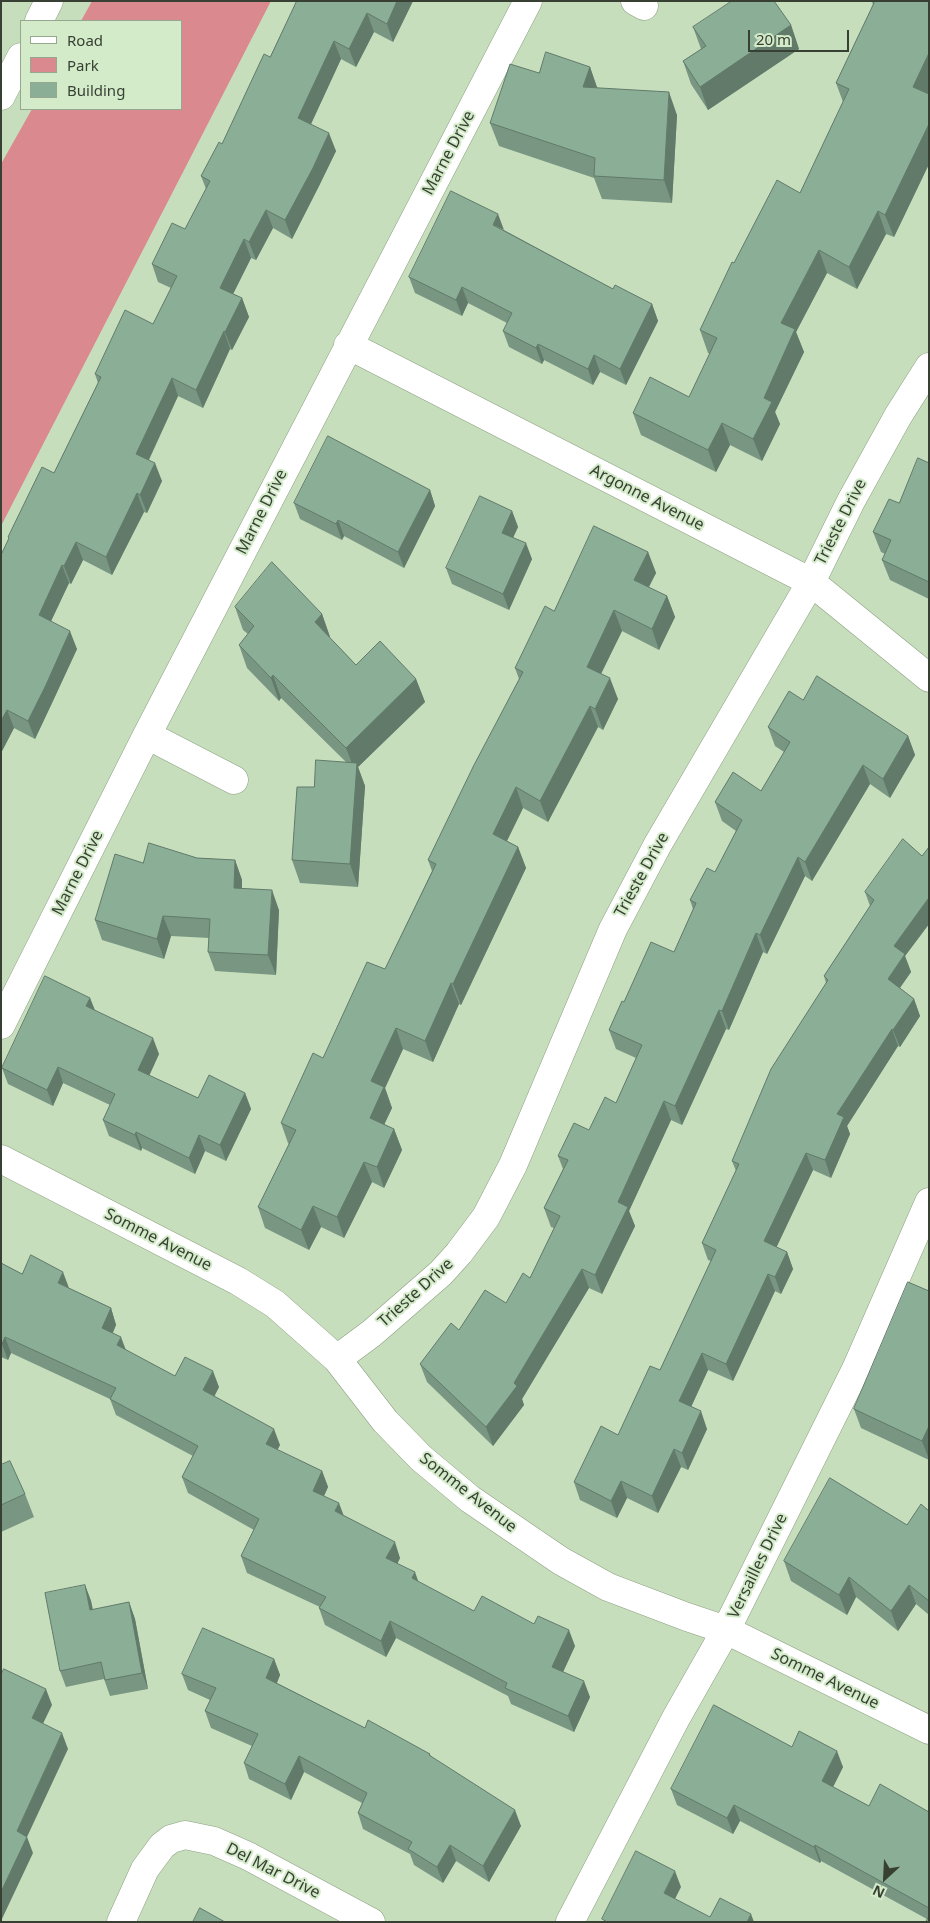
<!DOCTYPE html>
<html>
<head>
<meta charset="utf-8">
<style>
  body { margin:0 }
  #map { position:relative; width:930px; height:1923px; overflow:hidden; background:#c7debd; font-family:"Noto Sans",sans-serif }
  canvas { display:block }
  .frame { position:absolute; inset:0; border:2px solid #374033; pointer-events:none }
  .legend { position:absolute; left:20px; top:20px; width:162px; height:90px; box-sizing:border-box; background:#d4ebca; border:1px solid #95a78e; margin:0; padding:6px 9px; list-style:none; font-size:15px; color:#374033 }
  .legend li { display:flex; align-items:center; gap:10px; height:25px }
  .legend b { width:25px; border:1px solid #95a78e }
  .north { position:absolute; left:860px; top:1853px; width:50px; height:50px; -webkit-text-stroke:4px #d4ebca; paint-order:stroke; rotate:205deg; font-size:14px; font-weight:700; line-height:20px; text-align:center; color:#374033 }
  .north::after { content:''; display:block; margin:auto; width:18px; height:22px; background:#374033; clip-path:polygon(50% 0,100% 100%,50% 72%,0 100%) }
  .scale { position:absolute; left:748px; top:30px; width:101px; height:22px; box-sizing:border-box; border:2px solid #374033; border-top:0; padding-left:6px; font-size:15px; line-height:18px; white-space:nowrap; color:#374033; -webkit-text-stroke:4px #d4ebca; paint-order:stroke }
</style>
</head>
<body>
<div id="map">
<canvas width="930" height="1923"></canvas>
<div class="frame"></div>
<ul class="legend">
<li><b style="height:6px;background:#fff"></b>Road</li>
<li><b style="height:14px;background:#da898e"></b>Park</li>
<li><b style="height:14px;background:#8bae97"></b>Building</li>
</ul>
<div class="north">N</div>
<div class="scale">20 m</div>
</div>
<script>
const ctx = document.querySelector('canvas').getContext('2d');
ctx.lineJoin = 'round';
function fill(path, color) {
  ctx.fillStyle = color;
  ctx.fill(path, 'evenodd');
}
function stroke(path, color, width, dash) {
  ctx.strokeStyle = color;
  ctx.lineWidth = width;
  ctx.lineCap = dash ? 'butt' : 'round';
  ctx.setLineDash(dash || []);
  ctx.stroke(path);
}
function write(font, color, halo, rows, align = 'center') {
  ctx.font = font + ' "Noto Sans",sans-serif';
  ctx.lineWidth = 4;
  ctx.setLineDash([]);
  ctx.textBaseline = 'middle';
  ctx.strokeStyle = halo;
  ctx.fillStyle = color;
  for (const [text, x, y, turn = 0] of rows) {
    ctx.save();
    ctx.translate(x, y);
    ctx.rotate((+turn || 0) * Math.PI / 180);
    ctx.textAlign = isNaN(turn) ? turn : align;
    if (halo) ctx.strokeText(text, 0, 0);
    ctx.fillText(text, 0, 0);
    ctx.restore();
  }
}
fill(new Path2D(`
  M 92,1 L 271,1 L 1,526 L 1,164 L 32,109 L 181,109 L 181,21 L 81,21 Z`), '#da898e');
const minor = new Path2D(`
  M 635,1 L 644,6
  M 348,345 L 811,582 L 929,678
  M 147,735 L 234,780
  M 1,1025 L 147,735 L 528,1
  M 1,1159 L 238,1281 L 275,1304 L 337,1359 L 385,1421 L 421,1458 L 470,1499 L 561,1561 L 608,1587 L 687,1617 L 726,1630 L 929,1730
  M 337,1359 L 372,1333 L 441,1273 L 459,1253 L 486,1217 L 513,1165 L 613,929 L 658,844 L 811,582 L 851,501 L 898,416 L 929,367
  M 121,1922 L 145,1869 L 162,1846 L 171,1839 L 185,1835 L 214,1841 L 248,1856 L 371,1922
  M 570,1922 L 676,1718 L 726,1630 L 856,1369 L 929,1202`);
const tertiary = new Path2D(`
  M 39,21 L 49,1
  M 1,96 L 21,57`);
stroke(minor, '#8ca182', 29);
stroke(tertiary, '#8ca182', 29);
stroke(minor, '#fff', 28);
stroke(tertiary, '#fff', 28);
fill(new Path2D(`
  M 297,1 L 413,1 L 393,42 L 374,32 L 356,67 L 341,59 L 311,124 L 336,151 L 319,186 L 292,239 L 273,228 L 256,260 L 251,258 L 233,294 L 242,298 L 249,317 L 232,350 L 230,349 L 203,408 L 178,396 L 149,460 L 162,481 L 147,513 L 144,512 L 112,575 L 83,560 L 71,584 L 69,583 L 51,621 L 77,649 L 52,703 L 35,739 L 14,728 L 1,753 L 9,539 L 8,537 L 54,473 L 98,383 L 95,374 L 153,324 L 171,288 L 158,282 L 152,264 L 185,229 L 206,189 L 201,176 L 222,144 L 270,57 Z
  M 872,1 L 929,1 L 929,164 L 894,237 L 886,234 L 857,289 L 827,273 L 796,332 L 804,352 L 775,412 L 780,424 L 762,461 L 730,445 L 716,472 L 641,435 L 633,413 L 689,397 L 710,354 L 708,353 L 700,330 L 734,263 L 800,193 L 843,102 L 836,83 L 873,5 Z
  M 791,25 L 799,49 L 708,110 L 691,84 L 683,61 L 701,49 L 693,27 Z
  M 590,67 L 597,88 L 677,115 L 672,203 L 602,199 L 594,178 L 499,146 L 490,123 L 539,73 Z
  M 504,230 L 613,289 L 652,304 L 658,321 L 626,385 L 600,372 L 593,385 L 544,360 L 542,364 L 509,347 L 503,331 L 507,323 L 468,303 L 462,316 L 415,293 L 409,277 Z
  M 929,463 L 929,599 L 890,580 L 882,560 L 885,554 L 881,552 L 873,532 L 899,503 Z
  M 430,490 L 435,506 L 404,568 L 344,536 L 342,540 L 300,519 L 294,503 Z
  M 512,511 L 518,527 L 513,537 L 532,559 L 509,610 L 452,584 L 446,568 Z
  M 648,552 L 656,573 L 648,587 L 667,596 L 675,617 L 659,650 L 622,631 L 601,674 L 618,699 L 603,730 L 598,727 L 548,822 L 523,808 L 507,841 L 518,847 L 526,868 L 461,1005 L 459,1004 L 433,1062 L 403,1049 L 385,1088 L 392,1108 L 384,1124 L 394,1129 L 402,1150 L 384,1188 L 372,1182 L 344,1238 L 321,1227 L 309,1250 L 265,1228 L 258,1207 L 289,1144 L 288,1143 L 281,1123 L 323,1058 L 385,969 L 432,871 L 428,860 L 519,679 L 515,668 L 554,611 Z
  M 235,607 L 322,614 L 330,637 L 330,638 L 356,665 L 416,679 L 425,702 L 358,767 L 365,786 L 358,887 L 300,883 L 292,860 L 314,787 L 346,762 L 281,698 L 279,701 L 247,668 L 239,645 L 248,634 L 243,630 Z
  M 803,700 L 908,736 L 915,755 L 890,798 L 870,784 L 812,881 L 805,876 L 767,954 L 763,952 L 729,1030 L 726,1029 L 682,1125 L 671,1120 L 629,1211 L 635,1226 L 602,1294 L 589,1288 L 522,1399 L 524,1405 L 493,1446 L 427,1382 L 420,1364 L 459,1330 L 506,1303 L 530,1278 L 554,1228 L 551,1227 L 544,1208 L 563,1169 L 558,1156 L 589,1130 L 616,1103 L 636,1058 L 616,1049 L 609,1030 L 624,1002 L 674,952 L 693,909 L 690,900 L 715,872 L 736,831 L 722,821 L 715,802 L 761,791 L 784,752 L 775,746 L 768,727 Z
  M 929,847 L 929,924 L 905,956 L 911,972 L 900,988 L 914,999 L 920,1016 L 900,1047 L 898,1046 L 847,1126 L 850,1134 L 831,1178 L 813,1170 L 776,1247 L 787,1252 L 793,1269 L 781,1294 L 775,1291 L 733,1381 L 708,1370 L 691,1407 L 707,1429 L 688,1470 L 681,1467 L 658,1513 L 627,1498 L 617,1518 L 580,1500 L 574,1482 L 618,1435 L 660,1370 L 711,1261 L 708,1260 L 702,1243 L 736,1171 L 732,1161 L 826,983 L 824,976 L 870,906 L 865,892 L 922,856 Z
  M 197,858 L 235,860 L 242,880 L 242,888 L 279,910 L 276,975 L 215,971 L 208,952 L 209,938 L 171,936 L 164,959 L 102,940 L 95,920 L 143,863 Z
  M 90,998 L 95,1010 L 159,1054 L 149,1076 L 198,1098 L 245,1093 L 251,1109 L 226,1161 L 205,1151 L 195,1174 L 142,1148 L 141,1151 L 109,1136 L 103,1120 L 110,1105 L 63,1083 L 53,1106 L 8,1084 L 2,1068 Z
  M 1,1263 L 22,1274 L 69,1288 L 111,1308 L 116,1325 L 113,1333 L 126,1350 L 175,1376 L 219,1387 L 214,1396 L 280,1445 L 277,1450 L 322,1471 L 328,1487 L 324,1496 L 343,1515 L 400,1558 L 397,1564 L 418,1582 L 474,1611 L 575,1646 L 563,1672 L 590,1697 L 574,1732 L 511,1704 L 508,1696 L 396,1638 L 386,1657 L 325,1625 L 319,1608 L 320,1607 L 247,1573 L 241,1556 L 254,1530 L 188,1493 L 182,1477 L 193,1456 L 116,1415 L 110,1399 L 11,1353 L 8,1360 L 1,1357 Z
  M 929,1291 L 929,1460 L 861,1428 L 854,1409 Z
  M 1,1465 L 25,1494 L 34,1517 L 1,1532 Z
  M 929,1511 L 929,1615 L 916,1604 L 898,1631 L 856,1597 L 847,1615 L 791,1581 L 784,1561 L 907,1525 Z
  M 85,1585 L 91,1601 L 93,1610 L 129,1602 L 135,1619 L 148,1689 L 110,1696 L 104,1679 L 66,1687 L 60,1671 Z
  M 274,1659 L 280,1675 L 277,1683 L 365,1728 L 430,1754 L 431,1757 L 521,1826 L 489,1882 L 456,1861 L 443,1883 L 414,1865 L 410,1854 L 363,1829 L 358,1813 L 362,1803 L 304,1772 L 291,1800 L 249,1779 L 244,1763 L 252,1746 L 211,1728 L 205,1711 L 210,1700 L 188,1690 L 182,1674 Z
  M 792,1747 L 843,1767 L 833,1787 L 869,1806 L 929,1812 L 929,1922 L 927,1919 L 821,1861 L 820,1863 L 740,1821 L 733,1834 L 677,1805 L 671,1789 Z`), '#789682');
fill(new Path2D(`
  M 397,1 L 413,1 L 393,42 L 387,24 Z
  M 367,13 L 374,32 L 356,67 L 349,49 Z
  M 791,25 L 799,49 L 708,110 L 700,87 Z
  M 334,41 L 341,59 L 305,137 L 298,118 Z
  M 929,53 L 929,93 L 921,109 L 913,87 Z
  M 590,67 L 598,90 L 583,87 Z
  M 669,92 L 677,115 L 672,203 L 664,180 Z
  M 929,124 L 929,164 L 894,237 L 885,215 Z
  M 329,133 L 336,151 L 319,186 L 292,239 L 285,220 Z
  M 266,210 L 273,228 L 256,260 L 249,242 Z
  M 878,211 L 886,234 L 857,289 L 849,267 Z
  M 498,214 L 504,230 L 493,225 Z
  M 244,239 L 251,258 L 227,306 L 220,288 Z
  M 819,250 L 827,273 L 796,332 L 804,352 L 775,412 L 780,424 L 762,461 L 753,439 L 781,323 Z
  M 462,287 L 468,303 L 462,316 L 456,300 Z
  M 242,298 L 249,317 L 232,350 L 225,332 Z
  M 652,304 L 658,321 L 626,385 L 620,369 Z
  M 224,331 L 230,349 L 203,408 L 196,390 Z
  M 538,344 L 544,360 L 542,364 L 536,348 Z
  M 594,355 L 600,372 L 593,385 L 588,369 Z
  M 172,378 L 178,396 L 143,472 L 136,454 Z
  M 722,423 L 730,445 L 716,472 L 708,450 Z
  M 155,463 L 162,481 L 147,513 L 140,495 Z
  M 430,490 L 435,506 L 404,568 L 398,552 Z
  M 137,493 L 144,512 L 112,575 L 106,557 Z
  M 512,511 L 518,527 L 508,549 L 502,533 Z
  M 338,520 L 344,536 L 342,540 L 336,524 Z
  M 76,542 L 83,560 L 71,584 L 64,566 Z
  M 526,543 L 532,559 L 509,610 L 503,594 Z
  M 648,552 L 656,573 L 642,601 L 634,580 Z
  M 62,565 L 69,583 L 45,634 L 39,615 Z
  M 667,596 L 675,617 L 659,650 L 652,629 Z
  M 614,610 L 622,631 L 594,688 L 587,667 Z
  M 322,614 L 330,637 L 324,645 L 315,622 Z
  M 70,631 L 77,649 L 52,703 L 35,739 L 28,721 Z
  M 273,675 L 281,698 L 279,701 L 271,678 Z
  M 610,678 L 618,699 L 603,730 L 595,709 Z
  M 416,679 L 425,702 L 358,767 L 365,786 L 358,887 L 350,864 L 355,771 L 346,748 Z
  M 590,706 L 598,727 L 548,822 L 540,801 Z
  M 7,710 L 14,728 L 1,753 L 1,721 Z
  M 908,736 L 915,755 L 890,798 L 883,779 Z
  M 863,765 L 870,784 L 812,881 L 805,862 Z
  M 516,787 L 523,808 L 500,855 L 493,834 Z
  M 518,847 L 526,868 L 461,1005 L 453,984 Z
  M 798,857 L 805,876 L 767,954 L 760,935 Z
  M 235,860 L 242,880 L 241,907 L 234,888 Z
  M 272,890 L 279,910 L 276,975 L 268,955 Z
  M 928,899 L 929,902 L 929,924 L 905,956 L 911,972 L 894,996 L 888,979 L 894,946 Z
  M 163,916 L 171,936 L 164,959 L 157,939 Z
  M 756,933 L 763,952 L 729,1030 L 722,1011 Z
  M 451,983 L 459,1004 L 433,1062 L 425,1041 Z
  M 90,998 L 96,1014 L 86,1006 Z
  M 914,999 L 920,1016 L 900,1047 L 893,1030 Z
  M 719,1010 L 726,1029 L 682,1125 L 675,1106 Z
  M 396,1028 L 403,1049 L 385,1088 L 392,1108 L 378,1138 L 370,1118 L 371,1081 Z
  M 892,1029 L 898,1046 L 847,1126 L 850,1134 L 831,1178 L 825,1160 L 837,1114 Z
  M 153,1038 L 159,1054 L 144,1087 L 138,1070 Z
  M 58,1067 L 63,1083 L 53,1106 L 47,1090 Z
  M 245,1093 L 251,1109 L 226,1161 L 220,1145 Z
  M 664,1101 L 671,1120 L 629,1211 L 635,1226 L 602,1294 L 595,1275 L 618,1202 Z
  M 394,1129 L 402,1150 L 384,1188 L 377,1167 Z
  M 136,1132 L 142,1148 L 141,1151 L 135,1135 Z
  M 199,1135 L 205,1151 L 195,1174 L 189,1158 Z
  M 806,1153 L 813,1170 L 771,1259 L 764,1241 Z
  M 364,1162 L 372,1182 L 344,1238 L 337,1217 Z
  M 313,1206 L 321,1227 L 309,1250 L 301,1230 Z
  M 787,1252 L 793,1269 L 781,1294 L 775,1277 Z
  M 582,1269 L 589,1288 L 522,1399 L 524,1405 L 493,1446 L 486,1427 L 514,1383 Z
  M 63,1272 L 69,1288 L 58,1283 Z
  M 768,1274 L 775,1291 L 733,1381 L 726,1364 Z
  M 111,1308 L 116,1325 L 107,1344 L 102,1328 Z
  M 5,1337 L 11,1353 L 8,1360 L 2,1344 Z
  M 121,1337 L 127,1353 L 117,1345 Z
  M 702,1353 L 708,1370 L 686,1418 L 679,1401 Z
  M 213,1371 L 219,1387 L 209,1407 L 203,1390 Z
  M 701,1411 L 707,1429 L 688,1470 L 682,1453 Z
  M 929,1426 L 929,1459 L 922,1441 Z
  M 274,1429 L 280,1445 L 272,1460 L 266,1444 Z
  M 674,1449 L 681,1467 L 658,1513 L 652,1496 Z
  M 322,1471 L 328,1487 L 319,1507 L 313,1491 Z
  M 621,1481 L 627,1498 L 617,1518 L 611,1501 Z
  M 339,1503 L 345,1519 L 335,1511 Z
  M 395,1542 L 400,1558 L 392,1574 L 386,1558 Z
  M 415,1572 L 421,1589 L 412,1578 Z
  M 849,1577 L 856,1597 L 847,1615 L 839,1595 Z
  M 85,1585 L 91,1601 L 96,1626 L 90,1610 Z
  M 909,1585 L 916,1604 L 898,1631 L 891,1611 Z
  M 129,1602 L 135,1619 L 148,1689 L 142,1673 Z
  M 390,1621 L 396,1638 L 386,1657 L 381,1641 Z
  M 569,1630 L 575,1646 L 558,1683 L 552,1667 Z
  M 274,1659 L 280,1675 L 272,1694 L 266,1678 Z
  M 584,1681 L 590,1697 L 574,1732 L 568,1716 Z
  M 46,1689 L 52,1705 L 38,1734 L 32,1718 Z
  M 62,1733 L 68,1749 L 27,1837 L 33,1853 L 1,1921 L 1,1892 L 17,1831 Z
  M 837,1751 L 843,1767 L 828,1797 L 822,1781 Z
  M 299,1756 L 304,1772 L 291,1800 L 285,1784 Z
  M 734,1805 L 740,1821 L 733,1834 L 727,1818 Z
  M 515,1810 L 521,1826 L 489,1882 L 483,1866 Z
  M 450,1845 L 456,1861 L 443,1883 L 437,1867 Z
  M 815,1845 L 821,1861 L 820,1863 L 814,1847 Z
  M 675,1871 L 681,1887 L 670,1909 L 664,1893 Z
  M 751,1914 L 754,1922 L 747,1922 Z`), '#617a6a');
const building = new Path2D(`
  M 297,1 L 397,1 L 387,24 L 367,13 L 349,49 L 334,41 L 298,118 L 329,133 L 313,168 L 285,220 L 266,210 L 249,242 L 244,239 L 220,288 L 242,298 L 225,332 L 224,331 L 196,390 L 172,378 L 136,454 L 155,463 L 140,495 L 137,493 L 106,557 L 76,542 L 64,566 L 62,565 L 39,615 L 70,631 L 46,685 L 28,721 L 7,710 L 1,721 L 1,555 L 9,538 L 8,537 L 42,467 L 54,473 L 101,377 L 95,374 L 125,310 L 153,324 L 177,276 L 152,264 L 172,223 L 185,229 L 210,181 L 201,176 L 219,142 L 222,144 L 264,54 L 270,57 Z
  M 732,1 L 774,1 L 791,25 L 700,87 L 683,61 L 706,46 L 693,27 Z
  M 872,1 L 929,1 L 929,53 L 913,87 L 929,94 L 929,124 L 885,215 L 878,211 L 849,267 L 819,250 L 781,323 L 795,329 L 764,398 L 772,402 L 753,439 L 722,423 L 708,450 L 633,413 L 650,377 L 689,397 L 717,338 L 700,330 L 732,262 L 734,263 L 777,180 L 800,193 L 849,89 L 836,83 L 874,3 Z
  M 546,52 L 590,67 L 583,87 L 669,92 L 664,180 L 594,176 L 595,158 L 490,123 L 510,64 L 539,73 Z
  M 451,191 L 498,214 L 493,225 L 613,289 L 615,285 L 652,304 L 620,369 L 594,355 L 588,369 L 538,344 L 536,348 L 503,331 L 512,313 L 462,287 L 456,300 L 409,277 Z
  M 328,436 L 430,490 L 398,552 L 338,520 L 336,524 L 294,503 Z
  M 918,458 L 929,463 L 929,582 L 882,560 L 891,540 L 873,532 L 889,499 L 899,503 Z
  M 480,496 L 512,511 L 502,533 L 526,543 L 503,594 L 446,568 Z
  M 594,526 L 648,552 L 634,580 L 667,596 L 652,629 L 614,610 L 587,667 L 610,678 L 595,709 L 590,706 L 540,801 L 516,787 L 493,834 L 518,847 L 453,984 L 451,983 L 425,1041 L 396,1028 L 371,1081 L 384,1087 L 370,1118 L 394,1129 L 377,1167 L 364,1162 L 337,1217 L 313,1206 L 301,1230 L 258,1207 L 296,1130 L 281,1123 L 313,1053 L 323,1058 L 367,962 L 385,969 L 436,864 L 428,860 L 474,765 L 523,672 L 515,668 L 545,606 L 554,611 Z
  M 272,562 L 322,614 L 315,622 L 356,665 L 380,641 L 416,679 L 346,748 L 273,675 L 271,678 L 239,645 L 254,626 L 235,607 Z
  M 817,676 L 908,736 L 883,779 L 863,765 L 805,862 L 798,857 L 760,935 L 756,933 L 722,1011 L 719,1010 L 675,1106 L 664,1101 L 618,1202 L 628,1207 L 595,1275 L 582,1269 L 514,1383 L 517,1386 L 486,1427 L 420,1364 L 451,1323 L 459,1330 L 485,1290 L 506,1303 L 523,1273 L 530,1278 L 560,1216 L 544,1208 L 568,1160 L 558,1156 L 574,1123 L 589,1130 L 605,1097 L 616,1103 L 642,1045 L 609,1030 L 622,1001 L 624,1002 L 651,942 L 674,952 L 696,903 L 690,900 L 707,868 L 715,872 L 742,820 L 715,802 L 733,772 L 761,791 L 790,742 L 768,727 L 789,691 L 803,700 Z
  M 316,760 L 357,763 L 350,864 L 292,860 L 297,787 L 314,787 Z
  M 903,839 L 922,856 L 929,847 L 929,900 L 928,899 L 894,946 L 905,954 L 888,979 L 914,999 L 893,1030 L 892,1029 L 837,1114 L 844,1117 L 825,1160 L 806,1153 L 764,1241 L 787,1252 L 775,1277 L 768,1274 L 726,1364 L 702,1353 L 679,1401 L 701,1411 L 682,1453 L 674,1449 L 652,1496 L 621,1481 L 611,1501 L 574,1482 L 601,1426 L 618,1435 L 650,1366 L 660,1370 L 716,1250 L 702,1243 L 739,1164 L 732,1161 L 771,1069 L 828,980 L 824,976 L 874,900 L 865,892 Z
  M 149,843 L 197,858 L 235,860 L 234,888 L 272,890 L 268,955 L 208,952 L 210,919 L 163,916 L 157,939 L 95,920 L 115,854 L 143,863 Z
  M 45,976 L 90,998 L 86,1006 L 153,1038 L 138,1070 L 198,1098 L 209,1075 L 245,1093 L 220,1145 L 199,1135 L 189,1158 L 136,1132 L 135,1135 L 103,1120 L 115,1094 L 58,1067 L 47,1090 L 2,1068 Z
  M 31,1255 L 63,1272 L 58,1283 L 111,1308 L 102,1328 L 121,1337 L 117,1345 L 175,1376 L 185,1357 L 213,1371 L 203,1390 L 274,1429 L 266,1444 L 322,1471 L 313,1491 L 339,1503 L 335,1511 L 395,1542 L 386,1558 L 415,1572 L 412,1578 L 474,1611 L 482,1596 L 534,1624 L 538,1616 L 569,1630 L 552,1667 L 584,1681 L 568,1716 L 505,1688 L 507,1683 L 390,1621 L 381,1641 L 319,1608 L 326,1597 L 241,1556 L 259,1519 L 182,1477 L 198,1446 L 110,1399 L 116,1388 L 5,1337 L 2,1344 L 1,1343 L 1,1263 L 22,1274 Z
  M 908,1282 L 929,1291 L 929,1426 L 922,1441 L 854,1409 Z
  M 10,1461 L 25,1494 L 1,1505 L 1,1465 Z
  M 830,1478 L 907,1525 L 921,1504 L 929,1511 L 929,1601 L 909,1585 L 891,1611 L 849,1577 L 839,1595 L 784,1561 Z
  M 85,1585 L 90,1610 L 129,1602 L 142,1673 L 105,1680 L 101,1662 L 60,1671 L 45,1593 Z
  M 203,1628 L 274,1659 L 266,1678 L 365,1728 L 368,1720 L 430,1754 L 429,1755 L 515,1810 L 483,1866 L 450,1845 L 437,1867 L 408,1849 L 412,1842 L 358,1813 L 367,1793 L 299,1756 L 285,1784 L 244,1763 L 258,1734 L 205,1711 L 216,1688 L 182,1674 Z
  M 4,1669 L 46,1689 L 32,1718 L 62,1733 L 17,1831 L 27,1837 L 1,1892 L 1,1675 Z
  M 714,1705 L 792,1747 L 799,1731 L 837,1751 L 822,1781 L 869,1806 L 880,1784 L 929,1812 L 929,1908 L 815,1845 L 814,1847 L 734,1805 L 727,1818 L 671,1789 Z
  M 636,1851 L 675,1871 L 664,1893 L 710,1917 L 720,1898 L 751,1914 L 747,1922 L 607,1922 L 602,1919 Z
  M 200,1908 L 225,1922 L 193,1922 Z
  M 929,1916 L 929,1922 L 926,1922 Z`);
fill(building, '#8bae97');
stroke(building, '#617a6a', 1);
write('16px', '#374033', '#d4ebca', [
  ["Marne Drive",449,153,-62],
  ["Argonne Avenue",647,498,27],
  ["Marne Drive",262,512,-63],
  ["Trieste Drive",841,522,-63],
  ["Marne Drive",78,873,-63],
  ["Trieste Drive",642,875,-61],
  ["Somme Avenue",158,1240,27],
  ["Trieste Drive",416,1293,-42],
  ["Somme Avenue",468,1493,38],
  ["Versailles Drive",758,1566,-64],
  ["Somme Avenue",825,1679,26],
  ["Del Mar Drive",273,1871,27]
]);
</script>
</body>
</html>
